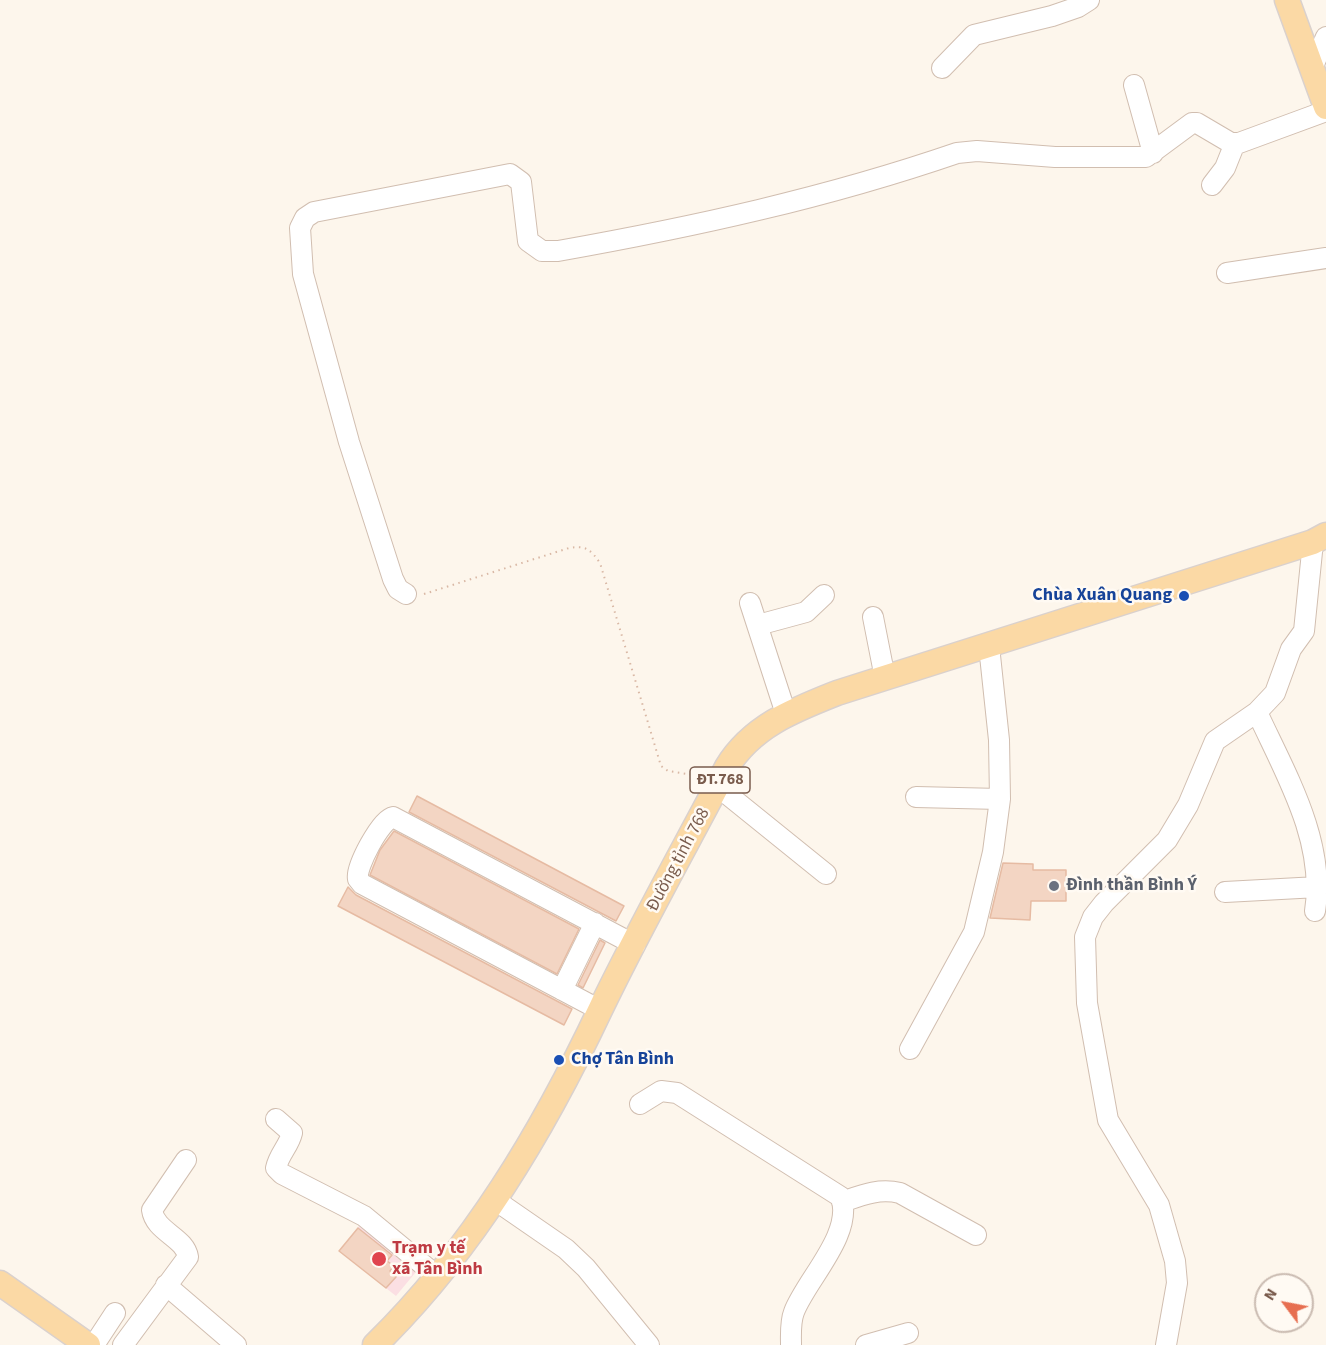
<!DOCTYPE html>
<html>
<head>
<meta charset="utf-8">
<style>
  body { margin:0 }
  #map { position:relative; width:1326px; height:1345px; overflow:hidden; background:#fdf6ec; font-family:"Source Sans 3",sans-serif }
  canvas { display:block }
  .north { position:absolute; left:1254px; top:1273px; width:60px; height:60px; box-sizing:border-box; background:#fffaf3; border:2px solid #cabbb1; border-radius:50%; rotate:302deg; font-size:16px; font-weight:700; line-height:24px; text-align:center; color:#7a5c4d }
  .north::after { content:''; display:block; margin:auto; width:21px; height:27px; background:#e76f51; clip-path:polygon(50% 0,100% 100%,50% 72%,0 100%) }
</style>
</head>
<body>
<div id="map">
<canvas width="1326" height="1345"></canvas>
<div class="north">N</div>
</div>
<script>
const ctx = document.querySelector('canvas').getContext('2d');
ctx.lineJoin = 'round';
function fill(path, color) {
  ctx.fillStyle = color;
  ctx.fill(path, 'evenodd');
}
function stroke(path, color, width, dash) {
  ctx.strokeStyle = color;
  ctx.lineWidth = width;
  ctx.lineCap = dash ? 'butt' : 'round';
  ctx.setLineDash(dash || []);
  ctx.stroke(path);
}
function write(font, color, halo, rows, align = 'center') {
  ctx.font = font + ' "Source Sans 3",sans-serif';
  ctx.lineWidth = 5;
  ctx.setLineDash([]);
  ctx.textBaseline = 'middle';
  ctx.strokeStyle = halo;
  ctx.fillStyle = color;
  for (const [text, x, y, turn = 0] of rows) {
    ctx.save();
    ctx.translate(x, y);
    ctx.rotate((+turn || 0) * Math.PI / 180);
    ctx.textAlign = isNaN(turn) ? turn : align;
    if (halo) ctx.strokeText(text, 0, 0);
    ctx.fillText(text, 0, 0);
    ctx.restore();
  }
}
fill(new Path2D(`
  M 363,1221 L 420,1267 L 396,1296 L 339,1251 Z`), '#fbdfe3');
const building = new Path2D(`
  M 417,796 L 624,906 L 616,921 L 409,812 Z
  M 394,831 L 579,929 L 557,974 L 370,875 L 380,850 Z
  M 1003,863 L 1033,864 L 1033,870 L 1066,870 L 1066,901 L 1031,901 L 1030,920 L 990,918 Z
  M 348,887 L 356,895 L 572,1009 L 564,1025 L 338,906 Z
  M 600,940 L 605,943 L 583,988 L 578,985 Z
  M 358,1228 L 392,1255 L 387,1261 L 394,1266 L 390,1271 L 396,1277 L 386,1288 L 339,1251 Z`);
fill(building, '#f3d5c3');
stroke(building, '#e6bba3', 1.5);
const minor = new Path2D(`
  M 942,68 L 974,35 L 1052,16 L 1078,7 L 1089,0
  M 1312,68 L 1326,37
  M 1134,85 L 1153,153
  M 1212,185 L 1225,168 L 1235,143
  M 1227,273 L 1326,258
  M 406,594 L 398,589 L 393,579 L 349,442 L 303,274 L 300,228 L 305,218 L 314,212 L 510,174 L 521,182 L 528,241 L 542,251 L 558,251 C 693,227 826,198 957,153 L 977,151 L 1055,157 L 1146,157 L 1192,123 L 1197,123 L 1231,143 L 1239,143 L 1326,111
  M 750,603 L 786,714
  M 873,617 L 885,678
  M 758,625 L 806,612 L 824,595
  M 1257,712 C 1285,773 1326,841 1315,911
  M 717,786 L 826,874
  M 916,797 L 1000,799 L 999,740 L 989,646
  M 1225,892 L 1318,887
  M 562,990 L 595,923
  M 600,1010 L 362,884 L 358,879 C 355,868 381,819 393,817 L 635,945
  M 910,1049 L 974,932 L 993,852 L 1000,799
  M 640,1104 L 661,1091 L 677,1093 L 841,1197 C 854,1234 806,1280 794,1312 C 790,1322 791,1335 791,1345
  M 276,1119 L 292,1133 C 289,1146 279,1154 276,1168 L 282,1174 L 364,1216 L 438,1277
  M 495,1200 L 566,1249 L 586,1268 L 649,1345
  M 842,1202 C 862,1195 879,1188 900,1193 L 976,1235
  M 166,1285 L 236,1345
  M 94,1345 L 115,1313
  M 123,1345 L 188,1257 C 185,1237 155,1232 152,1210 L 186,1160
  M 866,1345 L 908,1333
  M 1166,1345 L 1177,1283 L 1175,1261 L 1159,1205 L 1108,1120 L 1087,1003 L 1085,937 L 1093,917 L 1104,903 L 1167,840 L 1188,805 L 1215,741 L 1257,712 L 1275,693 L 1291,649 L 1304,631 L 1313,542`);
const major = new Path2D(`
  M 1287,0 L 1326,107
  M 0,1283 L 88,1345
  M 375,1345 C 473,1249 543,1131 601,1008 C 640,927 685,847 727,767 C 752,726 794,710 837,693 L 1313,542 L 1326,535`);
stroke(minor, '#d1beb0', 22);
stroke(major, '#dad1cd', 27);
stroke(new Path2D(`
  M 424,594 L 569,548 C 586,545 591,550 600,563 L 661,766 L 668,771 L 700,776`), '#d9b8a5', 2, [1.5, 4.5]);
stroke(minor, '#fff', 20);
stroke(major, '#fbd9a5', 24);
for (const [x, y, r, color] of [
  [1184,596,6,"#1a4fb4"],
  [1054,886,6,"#6b7280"],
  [559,1060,6,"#1a4fb4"],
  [379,1259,8,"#e0444e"]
]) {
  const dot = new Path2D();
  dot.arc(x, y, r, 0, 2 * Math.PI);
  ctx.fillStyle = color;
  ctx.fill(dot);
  stroke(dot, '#fffaf3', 2);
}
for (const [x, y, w] of [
  [720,780,60]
]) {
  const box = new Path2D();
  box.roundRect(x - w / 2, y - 13, w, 26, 4.5);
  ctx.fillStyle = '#fffaf3';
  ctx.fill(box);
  stroke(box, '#7a5c4d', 1.5);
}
write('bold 16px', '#7a5c4d', null, [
  ["ĐT.768",720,780]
]);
write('bold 18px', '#164399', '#fffaf3', [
  ["Chùa Xuân Quang",1172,596],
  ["Chợ Tân Bình",571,1060,"left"]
], 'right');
write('18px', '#7a5c4d', '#fffaf3', [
  ["Đường tỉnh 768",679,860,-62]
]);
write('bold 18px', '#5b616d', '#fffaf3', [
  ["Đình thần Bình Ý",1066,886]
], 'left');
write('bold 18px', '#be3a42', '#fffaf3', [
  ["Trạm y tế",392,1249],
  ["xã Tân Bình",392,1270]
], 'left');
</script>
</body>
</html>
